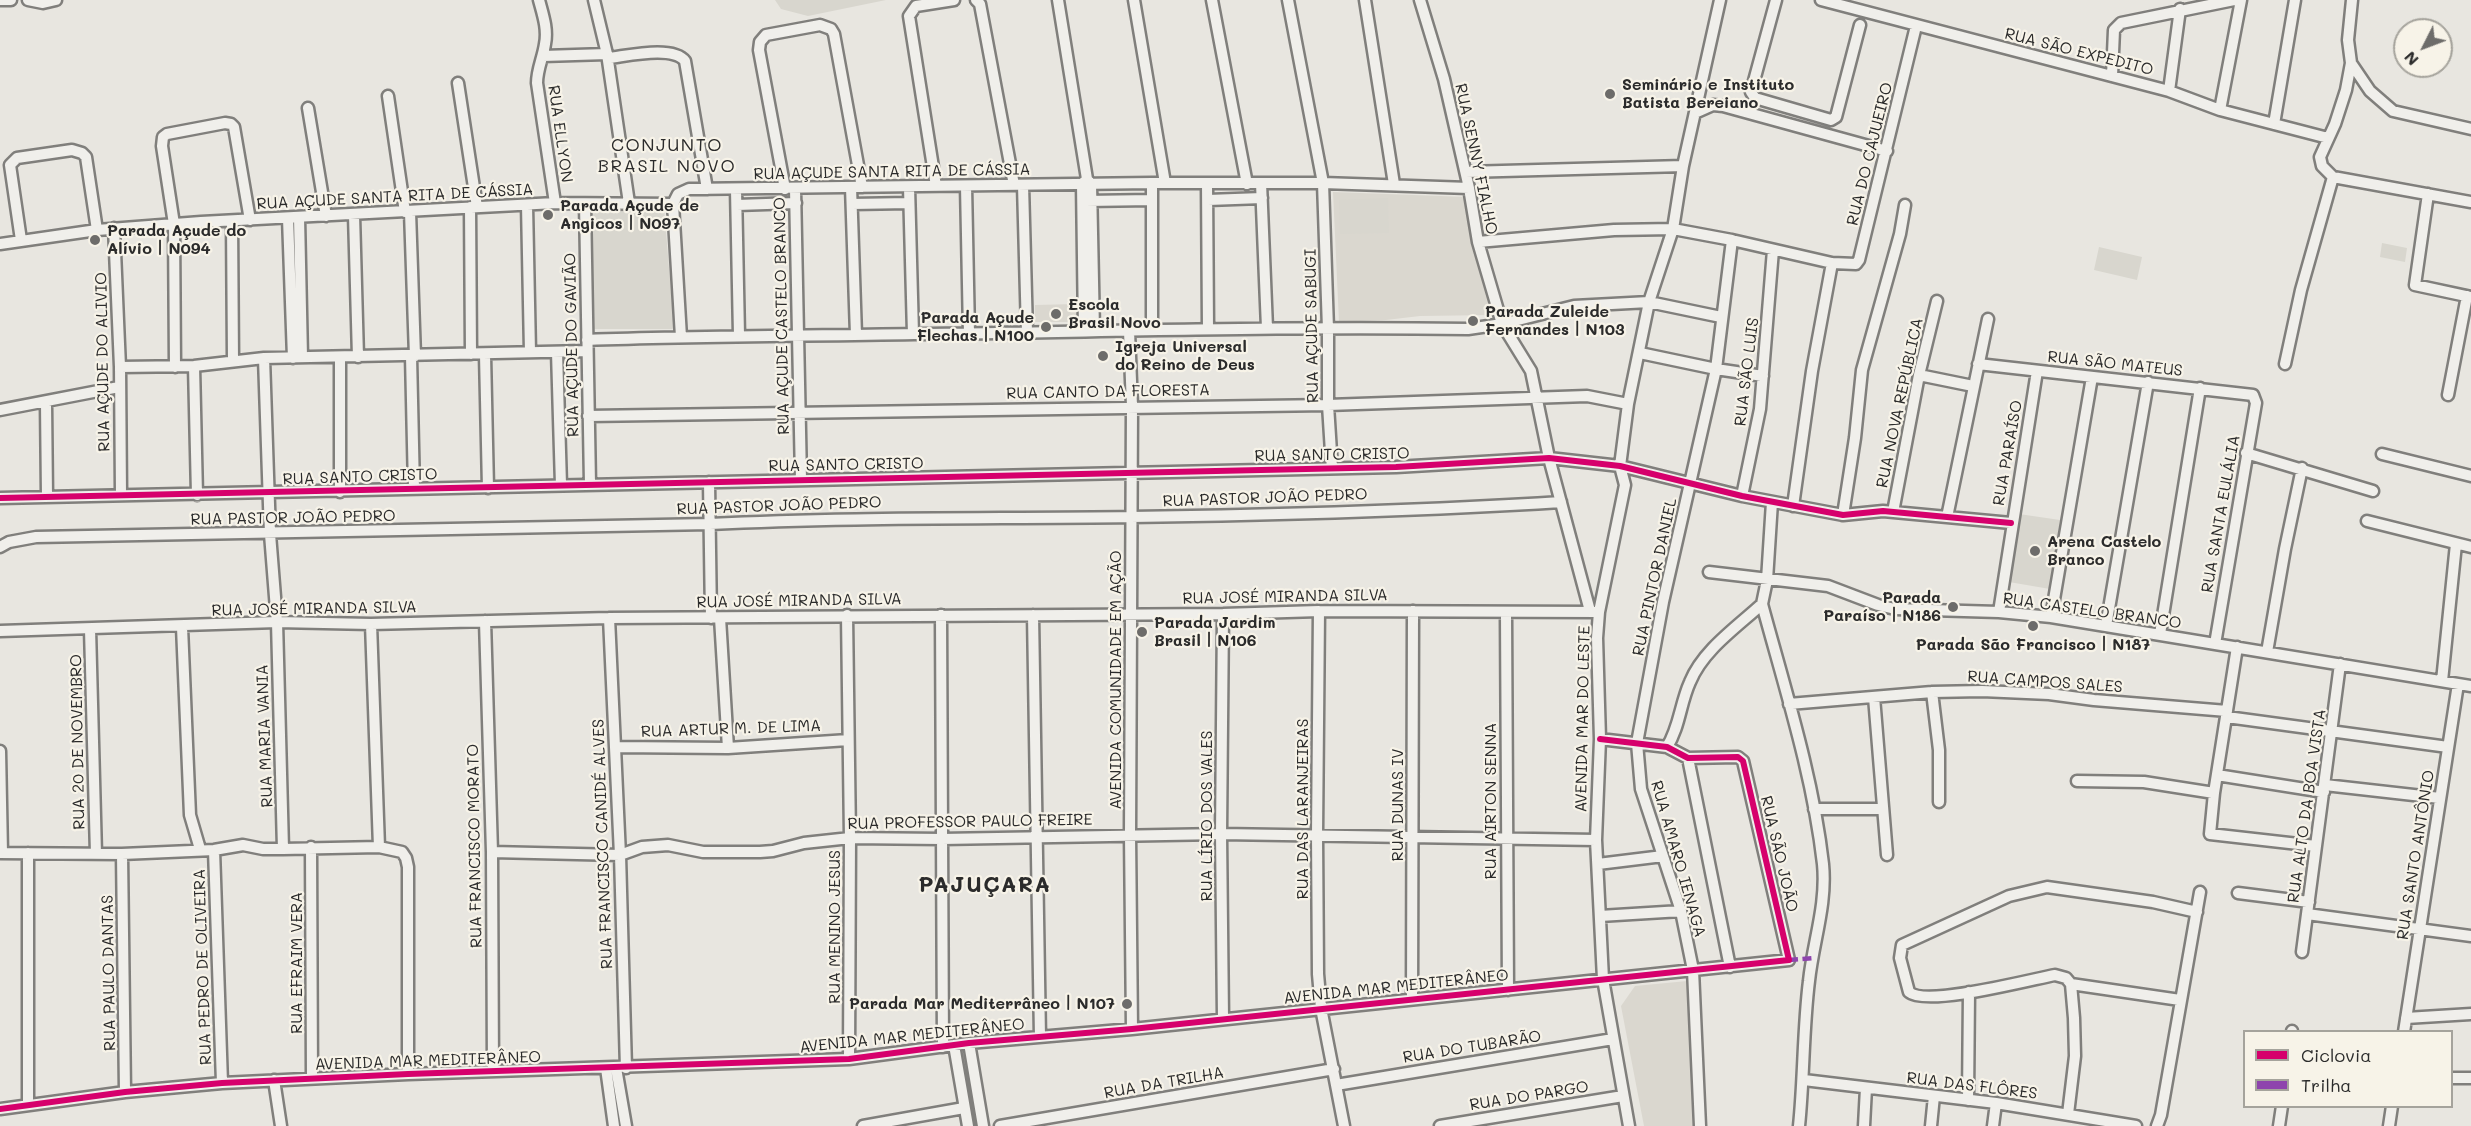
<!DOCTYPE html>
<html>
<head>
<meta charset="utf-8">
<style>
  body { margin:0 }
  #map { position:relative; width:2471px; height:1126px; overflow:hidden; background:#e8e6e0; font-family:Mali,sans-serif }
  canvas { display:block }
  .legend { position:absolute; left:2243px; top:1030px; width:210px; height:78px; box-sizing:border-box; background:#f7f3e8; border:2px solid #a5a39c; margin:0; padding:8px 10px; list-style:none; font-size:18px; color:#2b2b2b }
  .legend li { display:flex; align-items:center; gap:12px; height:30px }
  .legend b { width:30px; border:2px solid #a5a39c }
  .north { position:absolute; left:2393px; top:18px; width:60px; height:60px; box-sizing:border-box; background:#f7f3e8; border:2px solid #a5a39c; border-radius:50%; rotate:228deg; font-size:16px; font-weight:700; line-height:24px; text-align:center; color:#2b2b2b }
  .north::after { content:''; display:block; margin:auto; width:21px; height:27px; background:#6d6c6a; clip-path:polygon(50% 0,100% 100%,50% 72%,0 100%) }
</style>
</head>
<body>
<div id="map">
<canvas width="2471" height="1126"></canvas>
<ul class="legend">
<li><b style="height:8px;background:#d6006c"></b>Ciclovia</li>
<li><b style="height:8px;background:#8e44ad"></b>Trilha</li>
</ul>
<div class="north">N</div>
</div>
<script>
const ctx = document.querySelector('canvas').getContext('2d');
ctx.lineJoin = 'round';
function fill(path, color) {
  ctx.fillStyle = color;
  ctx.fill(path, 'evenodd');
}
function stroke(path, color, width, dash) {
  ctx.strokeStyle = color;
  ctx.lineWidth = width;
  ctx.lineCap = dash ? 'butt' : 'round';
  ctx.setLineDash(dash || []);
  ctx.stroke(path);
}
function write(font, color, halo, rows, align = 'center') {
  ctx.font = font + ' Mali,sans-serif';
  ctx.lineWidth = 4.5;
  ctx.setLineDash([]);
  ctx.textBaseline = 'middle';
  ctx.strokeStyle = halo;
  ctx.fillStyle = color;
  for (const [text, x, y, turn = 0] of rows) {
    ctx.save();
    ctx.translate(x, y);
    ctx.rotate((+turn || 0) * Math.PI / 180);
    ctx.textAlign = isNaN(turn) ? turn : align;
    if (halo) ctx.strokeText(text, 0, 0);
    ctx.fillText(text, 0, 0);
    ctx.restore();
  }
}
fill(new Path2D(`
  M 1333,192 L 1467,197 L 1493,315 L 1420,316 L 1386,320 L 1339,322 Z
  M 1076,304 L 1077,322 L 1035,322 L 1035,305 Z
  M 1687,981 L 1694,1126 L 1644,1126 L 1621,1006 L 1635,986 Z`), '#dad7cf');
fill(new Path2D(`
  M 775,0 L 886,0 L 808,16 L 781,9 Z
  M 1388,198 L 1389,233 L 1340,234 L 1339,200 Z
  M 664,207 L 674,329 L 589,329 L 586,208 Z
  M 2382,243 L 2407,248 L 2405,262 L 2380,257 Z
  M 2099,247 L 2142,257 L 2137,280 L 2094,270 Z
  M 2019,514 L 2060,520 L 2050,589 L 2009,582 Z`), '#d8d6ce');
const minor = new Path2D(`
  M 0,0 L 11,0
  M 28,0 L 43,3 L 56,0
  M 539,0 C 543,15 548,29 545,44 C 543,58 537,69 537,83 L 555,203
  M 594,0 L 607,54 L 629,203
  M 976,0 L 980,4 L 1014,185
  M 1058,0 L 1087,179 L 1091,184 L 1094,330
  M 1134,0 L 1165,183
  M 1212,0 L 1247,184
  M 1288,0 L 1323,183 L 1328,329 L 1328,405 L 1332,468
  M 1365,0 L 1394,184
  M 1420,0 L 1444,79 L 1469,188 L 1478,242 L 1502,324 L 1531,371 L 1549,458 L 1590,611
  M 1776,0 L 1751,92 L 1755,98 L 1831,120 L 1836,117 L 1860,25
  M 1821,0 L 2169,91 L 2220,110 L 2328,138
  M 2352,0 L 2348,40 L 2351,63 L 2346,90 L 2335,124 L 2320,157 L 2322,166 L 2333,177 L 2471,202
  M 543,56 L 607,54
  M 608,58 C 627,56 673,45 685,61 L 707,189
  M 2351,63 L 2370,91 L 2393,111 L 2471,129
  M 2112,76 L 2114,30 L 2121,23 L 2234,0
  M 458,83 L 477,207
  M 2169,91 L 2180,9
  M 388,96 L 405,212
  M 308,108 L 326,216
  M 2220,110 L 2241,0
  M 1695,113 L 1713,105 L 1723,106 L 1887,151
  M 2274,124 L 2295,0
  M 1466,172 L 1683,166
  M 1152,183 L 1152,330
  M 1261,183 L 1267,328
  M 1207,184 L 1208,328
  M 1023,185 L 1027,332
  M 936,186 L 909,16 L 916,6 L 954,0
  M 966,186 L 969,333
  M 851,187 L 856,335
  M 909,187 L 913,334
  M 785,189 L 759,50 L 760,42 L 766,35 L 820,25 L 831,29 L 834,34 L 862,187
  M 795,189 L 801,479
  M 736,190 L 739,335
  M 2428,194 L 2415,285 L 2471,297
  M 1208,200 L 1262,198
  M 1086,201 L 1152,200
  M 585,204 L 590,484
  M 852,204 L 909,203
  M 527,205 L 530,352
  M 737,205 L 796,203
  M 470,207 L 471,354
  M 410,212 L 415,356
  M 354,215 L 358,357
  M 299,217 L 302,357
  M 288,218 L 293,358
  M 232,221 L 233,361
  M 114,228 L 120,367 L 121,495
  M 21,240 L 10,165 L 17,158 L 72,150 L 82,153 L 86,157 L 97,230
  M 1478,242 L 1614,230 L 1673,229 L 1732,240 L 1832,263 L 1856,264 L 1859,260 L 1916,26
  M 0,244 L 97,230 L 201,222 L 555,203 L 673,204
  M 1084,331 L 1082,184 L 1087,179
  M 1129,331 L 1132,406 L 1130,835 L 1132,1029
  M 681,337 L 673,204 L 678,194 L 689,189 L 1152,183 L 1323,183 L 1469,188
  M 587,340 C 696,336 805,336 914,334 C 1099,332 1283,326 1468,329 L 1502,324 L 1574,306 L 1649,302 L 1721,317
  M 557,352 L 561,485
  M 1640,353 L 1716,369 L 1763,376
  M 485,355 L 488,488
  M 411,356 L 414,489
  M 264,358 L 270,534 L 277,622 L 283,849
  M 340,358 L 340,492
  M 1978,364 L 2253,395 L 2256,403 L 2215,644
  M 2285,364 L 2301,290 L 2333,177
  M 194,366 L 197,495
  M 120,367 L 194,366 L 264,358 L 587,351
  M 175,367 L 174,224 L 162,146 L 163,137 L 167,134 L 225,123 L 231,124 L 234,127 L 250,220
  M 1919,375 L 1973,386
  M 2448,395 L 2467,296
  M 46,403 L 47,497
  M 0,410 L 119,387
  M 588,416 L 1328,405 L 1587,396 L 1628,404
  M 2246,453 L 2373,491
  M 2382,454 L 2471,476
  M 709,482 L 711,618
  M 1742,496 L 1760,409 L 1773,250
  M 0,498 L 1396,467 L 1549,458 L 1620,466 L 1742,496 L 1843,515 L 1883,511 L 2011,523
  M 1772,502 L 1767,580 L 1762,604 C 1785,689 1813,776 1823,864 C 1827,905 1813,942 1809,981 C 1803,1029 1804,1078 1799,1126
  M 1793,506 L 1812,371 L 1832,263
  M 1893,512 L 1919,375 L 1937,301
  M 1843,515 L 1855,438 L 1862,370 L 1900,234 L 1905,205
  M 1947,517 L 1988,319
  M 2367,521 L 2471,547
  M 0,547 L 9,542 L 36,537 L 710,524 C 850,517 990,519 1131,517 C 1274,515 1418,511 1561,502
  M 1709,572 L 1828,586 L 1878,605 L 1895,609 L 1999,612 L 2051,617 L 2471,686
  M 1319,611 L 1317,835 L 1318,974 L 1321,1008 L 1344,1126
  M 1999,612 L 2037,371
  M 1506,613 L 1508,990
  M 847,615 L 850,838 L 849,1059
  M 941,615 L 943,1047
  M 1033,615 L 1040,1037
  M 2051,617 L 2092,377
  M 609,618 L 620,855 L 626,1068
  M 720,618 L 728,748
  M 485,621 L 492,852 L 493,1071
  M 371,624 L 379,847
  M 2106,626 L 2148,382
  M 182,627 L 190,815 L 200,849
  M 90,629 L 96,854
  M 0,631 L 277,622 L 371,624 L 609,618 L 1223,614 L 1319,611 L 1599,612
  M 2160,634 L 2200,388
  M 2237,647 L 2214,793 L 2210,834 L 2316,846
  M 2267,652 L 2285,549 L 2302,468
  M 2442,681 L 2456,544
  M 1932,692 L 1939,750 L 1939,802
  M 1874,697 L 1887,855
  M 1789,704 L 1932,692 L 1982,691 L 2049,694 L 2094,700 L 2227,711
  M 2227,717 L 2448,747
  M 615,747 L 728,748 L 848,740
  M 1667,747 C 1680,726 1680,704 1690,682 C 1703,650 1737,627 1762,604
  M 0,751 L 2,853
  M 1688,758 L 1730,967
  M 2217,775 L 2324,792
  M 2077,781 L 2144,782 L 2214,793
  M 2325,785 L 2440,798
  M 1814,809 L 1883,809
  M 311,847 L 312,1078
  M 214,850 L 222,1083
  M 492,852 L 620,855 L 642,847 L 668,845 L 703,852 L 760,852 L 773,851 L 804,843 L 850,838 L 942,839 L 1221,834 L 1596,840
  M 0,853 L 122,854 L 214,850 L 243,845 L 263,849 L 283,849 L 379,847 L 402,852 L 406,858 L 408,867 L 408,1074
  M 28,853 L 28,1105
  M 122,854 L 125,1092
  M 1598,864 L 1663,856
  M 2238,893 L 2309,902
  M 2307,914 L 2471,936
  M 1600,916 L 1681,911
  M 2302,952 L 2340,664
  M 2071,984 L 2180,1000
  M 1412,999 L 1413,611
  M 1223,1018 L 1221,834 L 1223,614
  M 2406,1018 L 2471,1014
  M 2292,1032 L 2292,1031
  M 2404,1032 L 2458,684
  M 969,1043 L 983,1126
  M 954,1045 L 968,1126
  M 606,1068 L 614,1126
  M 616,1068 L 626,1126
  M 2452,1078 L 2471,1078
  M 274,1080 L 281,1126
  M 1804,1080 L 1996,1103 L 2136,1126
  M 1336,1085 L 1613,1039
  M 1968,1100 L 1969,992
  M 0,1109 L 125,1092 L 222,1083 L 408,1074 L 849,1059 L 969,1043 L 1132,1029 L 1789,960 L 1743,761 L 1738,757 L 1688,758 L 1667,747 L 1600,739
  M 2068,1114 L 2075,1056 L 2074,1018 L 2071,984 L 2066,978 L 2055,975 C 2029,980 1926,1007 1909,992 L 1900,958 L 1902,945 L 2009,896 L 2047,887 L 2153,902 L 2197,912
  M 863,1126 L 964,1108
  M 1000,1126 L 1334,1069
  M 1440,1126 L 1623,1096
  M 1629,1126 L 1603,979 L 1596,840 L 1600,739 L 1597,638 L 1599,612 L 1625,485 L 1620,466 L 1628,404 L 1649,302 L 1673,229 L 1683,166 L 1720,0
  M 1700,1126 L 1693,970 L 1681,911 L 1641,789 L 1637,743 L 1663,602 L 1716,369 L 1732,240
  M 1864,1126 L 1866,1088
  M 1931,1126 L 1934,1096
  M 1993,1126 L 1996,1103
  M 2157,1126 L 2161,1115 L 2200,892
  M 2279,1126 L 2282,1106
  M 2389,1126 L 2392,1106`);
stroke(minor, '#807f7c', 15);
stroke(minor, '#f0efeb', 10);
stroke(new Path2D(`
  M 1789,960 L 1814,958`), '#8e44ad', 4.5, [9, 4.5]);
stroke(new Path2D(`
  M 0,498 L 1396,467 L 1549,458 L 1620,466 L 1742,496 L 1843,515 L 1883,511 L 2011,523
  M 0,1109 L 125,1092 L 222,1083 L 408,1074 L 849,1059 L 969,1043 L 1132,1029 L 1789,960 L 1743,761 L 1738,757 L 1688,758 L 1667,747 L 1600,739`), '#d6006c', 6);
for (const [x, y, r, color] of [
  [1610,94,6,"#6d6c6a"],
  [548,215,6,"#6d6c6a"],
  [95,240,6,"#6d6c6a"],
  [1056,314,6,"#6d6c6a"],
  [1473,321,6,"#6d6c6a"],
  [1046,327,6,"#6d6c6a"],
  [1103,356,6,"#6d6c6a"],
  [2035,551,6,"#6d6c6a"],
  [1953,607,6,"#6d6c6a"],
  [2033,626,6,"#6d6c6a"],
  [1142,632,6,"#6d6c6a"],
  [1127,1004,6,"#6d6c6a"]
]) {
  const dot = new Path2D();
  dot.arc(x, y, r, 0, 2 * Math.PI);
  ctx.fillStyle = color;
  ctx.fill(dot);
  stroke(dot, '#f7f3e8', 2);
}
write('16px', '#2b2b2b', '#f7f3e8', [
  ["RUA SÃO EXPEDITO",2079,52,14],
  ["RUA ELLYON",560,134,82],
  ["RUA DO CAJUEIRO",1870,154,-76],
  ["RUA SENNY FIALHO",1476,159,78],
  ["RUA AÇUDE SANTA RITA DE CÁSSIA",892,172,-1],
  ["RUA AÇUDE SANTA RITA DE CÁSSIA",395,197,-3],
  ["RUA AÇUDE CASTELO BRANCO",782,316,-91],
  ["RUA AÇUDE SABUGI",1312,326,-91],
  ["RUA AÇUDE DO GAVIÃO",572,345,-91],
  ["RUA AÇUDE DO ALIVIO",103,362,-91],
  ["RUA SÃO MATEUS",2115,364,6],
  ["RUA SÃO LUIS",1747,372,-83],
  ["RUA CANTO DA FLORESTA",1108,392,-1],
  ["RUA NOVA REPÚBLICA",1900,403,-78],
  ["RUA PARAÍSO",2008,453,-80],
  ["RUA SANTO CRISTO",1332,455,-1],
  ["RUA SANTO CRISTO",846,465,-1],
  ["RUA SANTO CRISTO",360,477,-2],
  ["RUA PASTOR JOÃO PEDRO",1265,498,-2],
  ["RUA PASTOR JOÃO PEDRO",779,506,-2],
  ["RUA SANTA EULÁLIA",2221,514,-80],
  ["RUA PASTOR JOÃO PEDRO",293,518,-1],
  ["RUA PINTOR DANIEL",1655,577,-78],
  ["RUA JOSÉ MIRANDA SILVA",1285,597,-1],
  ["RUA JOSÉ MIRANDA SILVA",799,601,-1],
  ["RUA JOSÉ MIRANDA SILVA",314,609,-1],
  ["RUA CASTELO BRANCO",2092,611,8],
  ["AVENIDA COMUNIDADE EM AÇÃO",1116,680,-90],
  ["RUA CAMPOS SALES",2045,682,4],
  ["AVENIDA MAR DO LESTE",1583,719,-89],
  ["RUA ARTUR M. DE LIMA",731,729,-2],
  ["RUA MARIA VANIA",265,736,-92],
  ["RUA 20 DE NOVEMBRO",78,742,-91],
  ["RUA AIRTON SENNA",1491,801,-90],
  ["RUA DUNAS IV",1398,805,-90],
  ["RUA ALTO DA BOA VISTA",2307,806,-82],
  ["RUA DAS LARANJEIRAS",1303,809,-90],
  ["RUA LÍRIO DOS VALES",1207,816,-90],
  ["RUA PROFESSOR PAULO FREIRE",970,822,-1],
  ["RUA FRANCISCO CANIDÉ ALVES",603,844,-92],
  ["RUA FRANCISCO MORATO",475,846,-91],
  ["RUA SÃO JOÃO",1779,854,77],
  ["RUA SANTO ANTÔNIO",2416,855,-81],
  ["RUA AMARO IENAGA",1678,859,74],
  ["RUA MENINO JESUS",835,927,-90],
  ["RUA EFRAIM VERA",297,963,-90],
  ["RUA PEDRO DE OLIVEIRA",203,967,-92],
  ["RUA PAULO DANTAS",109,973,-91],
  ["AVENIDA MAR MEDITERÂNEO",1396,987,-6],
  ["AVENIDA MAR MEDITERÂNEO",912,1036,-6],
  ["RUA DO TUBARÃO",1472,1047,-9],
  ["AVENIDA MAR MEDITERÂNEO",428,1061,-2],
  ["RUA DA TRILHA",1164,1083,-10],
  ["RUA DAS FLÔRES",1972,1086,7],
  ["RUA DO PARGO",1529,1096,-9]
]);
write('bold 16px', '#2b2b2b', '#f7f3e8', [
  ["Seminário e Instituto",1622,85],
  ["Batista Bereiano",1622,103],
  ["Parada Açude de",560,206],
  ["Angicos | N097",560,224],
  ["Parada Açude do",107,231],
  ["Alívio | N094",107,249],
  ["Escola",1068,305],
  ["Brasil Novo",1068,323],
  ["Parada Zuleide",1485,312],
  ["Fernandes | N103",1485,330],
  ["Parada Açude",1034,318,"right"],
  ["Flechas | N100",1034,336,"right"],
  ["Igreja Universal",1115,347],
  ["do Reino de Deus",1115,365],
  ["Arena Castelo",2047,542],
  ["Branco",2047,560],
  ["Parada",1941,598,"right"],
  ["Paraíso | N186",1941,616,"right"],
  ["Parada Jardim",1154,623],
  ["Brasil | N106",1154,641],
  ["Parada São Francisco | N187",2033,645,"center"],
  ["Parada Mar Mediterrâneo | N107",1115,1004,"right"]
], 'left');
ctx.letterSpacing = '1.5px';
write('18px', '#2b2b2b', '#f7f3e8', [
  ["CONJUNTO",667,145],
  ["BRASIL NOVO",667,166]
]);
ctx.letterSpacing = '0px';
ctx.letterSpacing = '1.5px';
write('bold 22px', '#2b2b2b', '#f7f3e8', [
  ["PAJUÇARA",985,885]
]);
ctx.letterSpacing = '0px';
</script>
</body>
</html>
